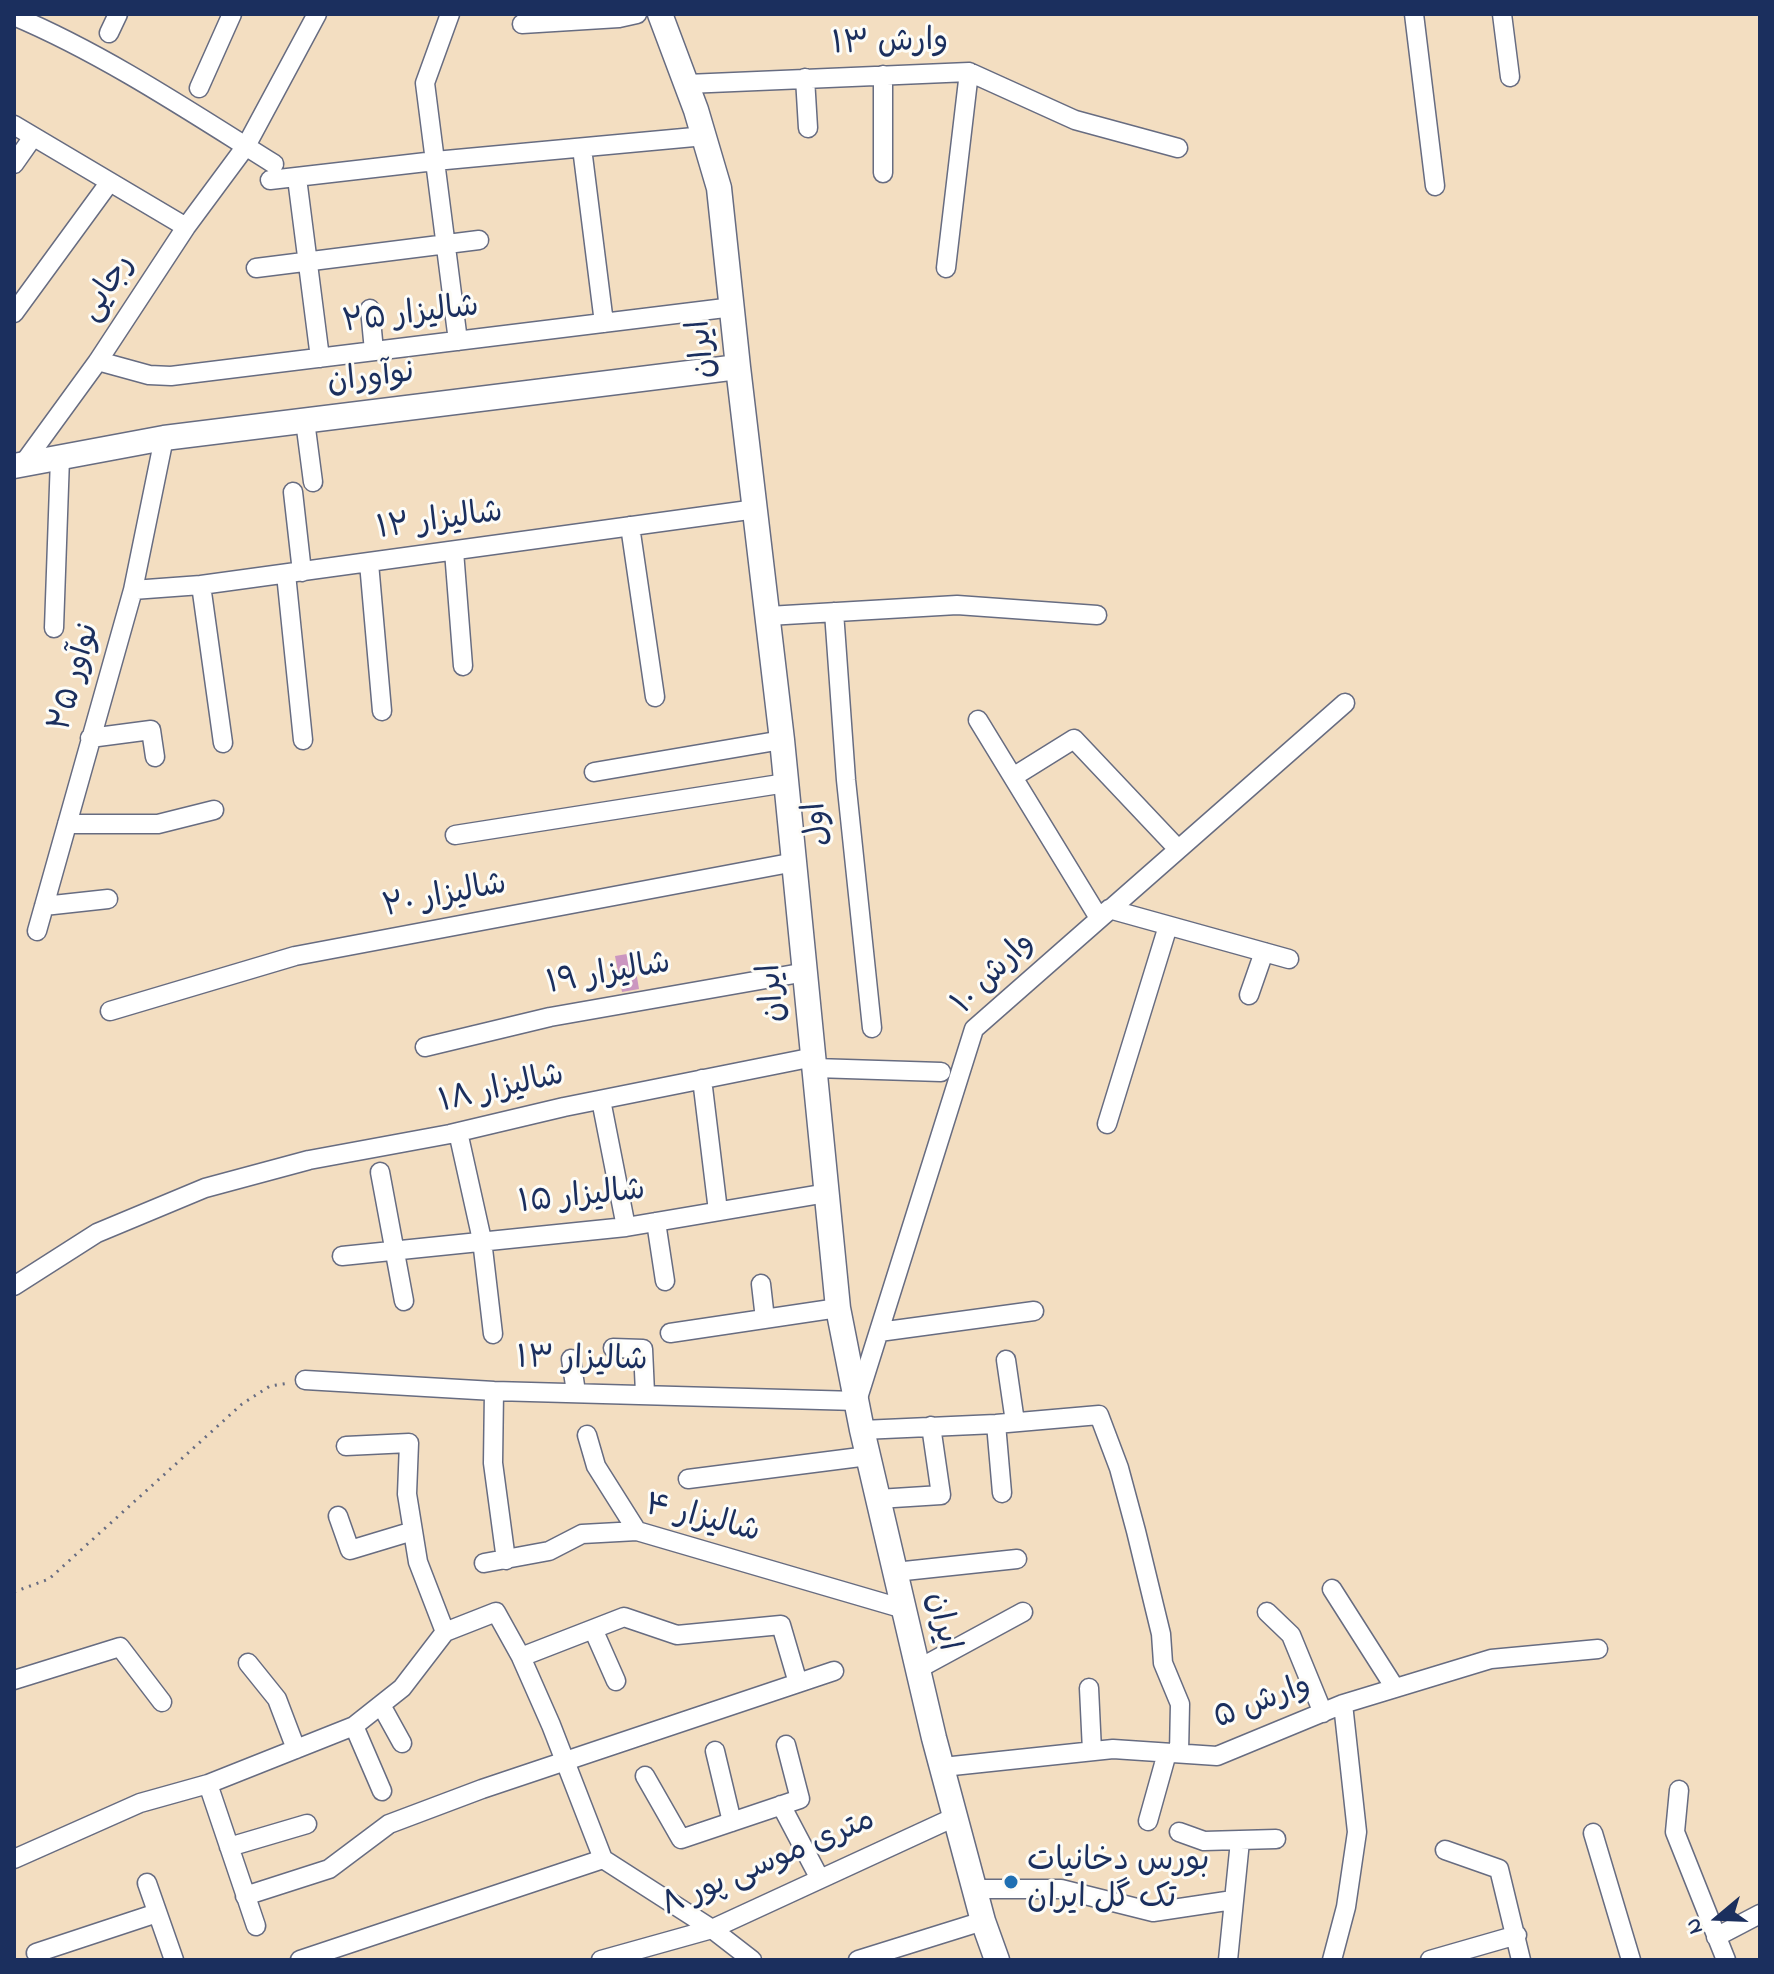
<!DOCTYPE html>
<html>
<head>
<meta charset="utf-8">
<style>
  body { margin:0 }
  #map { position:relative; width:1774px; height:1974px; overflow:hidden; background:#f3dec1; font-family:"Indie Flower",sans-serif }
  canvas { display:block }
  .frame { position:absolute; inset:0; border:16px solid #1b2f5e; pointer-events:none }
  .north { position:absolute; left:1678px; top:1878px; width:80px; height:80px; -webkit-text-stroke:6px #fdfcf7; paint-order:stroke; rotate:251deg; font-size:22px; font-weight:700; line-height:32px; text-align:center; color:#1b2f5e }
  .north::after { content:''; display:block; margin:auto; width:28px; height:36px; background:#1b2f5e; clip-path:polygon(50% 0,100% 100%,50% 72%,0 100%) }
</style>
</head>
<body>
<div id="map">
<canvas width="1774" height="1974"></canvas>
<div class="frame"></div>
<div class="north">N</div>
</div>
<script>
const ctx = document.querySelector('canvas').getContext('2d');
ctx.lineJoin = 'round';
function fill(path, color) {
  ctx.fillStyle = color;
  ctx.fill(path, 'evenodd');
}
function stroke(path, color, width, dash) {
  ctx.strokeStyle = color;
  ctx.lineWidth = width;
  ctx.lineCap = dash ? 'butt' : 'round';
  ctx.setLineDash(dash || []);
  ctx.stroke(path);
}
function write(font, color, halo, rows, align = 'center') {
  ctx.font = font + ' "Indie Flower","Playpen Sans Arabic",sans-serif';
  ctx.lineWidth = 6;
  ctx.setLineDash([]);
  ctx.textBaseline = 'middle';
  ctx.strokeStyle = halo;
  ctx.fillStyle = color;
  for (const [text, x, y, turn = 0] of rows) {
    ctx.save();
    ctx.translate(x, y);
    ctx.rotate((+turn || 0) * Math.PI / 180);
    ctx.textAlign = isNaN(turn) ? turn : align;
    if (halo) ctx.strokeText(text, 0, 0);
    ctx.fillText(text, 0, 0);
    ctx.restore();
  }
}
fill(new Path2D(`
  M 633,953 L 639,989 L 622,992 L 615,956 Z`), '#cb96c0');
const street = new Path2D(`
  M 450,14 L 425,83 L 458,341
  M 1414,14 L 1435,186
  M 1502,14 L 1510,77
  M 14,16 C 104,54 191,112 274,164
  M 522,24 L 619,18 L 637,14
  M 109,33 L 118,14
  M 805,78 L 808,128
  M 687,84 L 969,72 L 1075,120 L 1178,148
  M 199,88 L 232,14
  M 14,125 L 186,227
  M 582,148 L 604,323
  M 14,164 L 33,137
  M 883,173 L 883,75
  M 297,178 L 320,358
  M 270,180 L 435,161 L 705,136
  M 256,268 L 479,240
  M 946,268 L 969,72
  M 370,309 L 374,351
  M 14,313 L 109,183
  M 98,361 L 149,375 L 171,376 L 733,307
  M 305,421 L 313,482
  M 23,464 L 98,361 L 186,227 L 246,146 L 317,14
  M 293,492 L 302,572
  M 630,526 L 655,697
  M 454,551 L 463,666
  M 369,563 L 382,711
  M 286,574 L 303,740
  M 201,585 L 223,743
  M 133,590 L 201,585 L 756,509
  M 834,612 L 846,780 L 872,1028
  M 768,616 L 957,605 L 1097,615
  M 54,628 L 60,458
  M 978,720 L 1099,918
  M 90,738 L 151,730 L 155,757
  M 594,772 L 782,740
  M 1013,777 L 1074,739 L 1177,848
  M 67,824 L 158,824 L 214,810
  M 455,835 L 786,783
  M 44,906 L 108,899
  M 1109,909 L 1289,959
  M 37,931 L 133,590 L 164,438
  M 1249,995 L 1264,952
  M 110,1011 L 295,956 L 795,862
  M 425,1047 L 550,1017 L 806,972
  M 815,1068 L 941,1072
  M 702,1079 L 718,1211
  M 601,1100 L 626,1227
  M 1107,1124 L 1168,926
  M 458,1132 L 482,1240 L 493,1334
  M 380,1172 L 404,1301
  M 656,1222 L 665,1281
  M 342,1256 L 626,1227 L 827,1193
  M 761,1284 L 765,1319
  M 14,1286 L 97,1233 L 205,1188 L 309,1160 L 450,1134 L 564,1107 L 814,1057
  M 879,1332 L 1034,1311
  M 670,1333 L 838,1308
  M 613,1348 L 643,1349 L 645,1393
  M 571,1359 L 576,1392
  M 1006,1360 L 1015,1422
  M 305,1380 L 494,1391 L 857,1401 L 974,1029 L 1345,703
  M 494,1391 L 493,1463 L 506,1560
  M 996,1424 L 1002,1493
  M 862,1430 L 996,1424 L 1099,1415 L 1119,1468 L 1136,1531 L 1161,1634 L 1163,1663 L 1180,1704 L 1179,1753
  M 587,1435 L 596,1466 L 637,1531
  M 346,1446 L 409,1443 L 407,1494 L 418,1562 L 445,1632
  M 688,1479 L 868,1456
  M 878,1499 L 941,1495 L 931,1426
  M 338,1516 L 350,1550 L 413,1531
  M 484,1563 L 549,1551 L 582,1534 L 637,1531 L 904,1609
  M 895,1572 L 1017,1559
  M 1332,1589 L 1395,1688
  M 1267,1612 L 1291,1635 L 1323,1713
  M 593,1629 L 616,1681
  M 521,1657 L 624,1617 L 677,1635 L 781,1625 L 798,1683
  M 248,1663 L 277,1699 L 296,1749
  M 918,1669 L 1023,1612
  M 14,1680 L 120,1647 L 162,1702
  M 1089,1688 L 1092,1751
  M 381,1705 L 402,1743
  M 354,1726 L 382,1791
  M 715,1751 L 732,1822
  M 943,1767 L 1113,1749 L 1217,1756 L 1343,1704 L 1491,1659 L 1598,1649
  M 645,1776 L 681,1839 L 800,1799 L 786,1745
  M 208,1784 L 256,1926
  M 1679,1790 L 1675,1832 L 1726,1960
  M 781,1805 L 820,1879
  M 1148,1821 L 1167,1753
  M 1179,1832 L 1204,1841 L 1276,1839
  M 1593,1833 L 1631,1960
  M 229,1847 L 307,1824
  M 1445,1850 L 1499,1869 L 1521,1960
  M 14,1859 L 140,1803 L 208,1784 L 354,1726 L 402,1688 L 445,1632 L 496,1612 L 521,1657 L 551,1725 L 603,1859 L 712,1929 L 752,1960
  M 147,1883 L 174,1960
  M 976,1889 L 1061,1889 L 1153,1912 L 1233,1900
  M 245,1896 L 329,1869 L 389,1824 L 482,1789 L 834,1671
  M 1716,1937 L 1760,1914
  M 36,1953 L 157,1913
  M 300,1960 L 603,1859
  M 601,1960 L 712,1929 L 957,1816
  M 858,1960 L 983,1921
  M 1228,1960 L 1240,1841
  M 1332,1960 L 1346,1907 L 1357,1832 L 1343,1704
  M 1430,1960 L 1517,1935`);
const secondary = new Path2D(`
  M 660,14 L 696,110 L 719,188 L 738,367 L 782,740 L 838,1308 L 862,1430 L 934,1738 L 983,1921 L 997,1960
  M 14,466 L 164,438 L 738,367`);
stroke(street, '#676c81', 21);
stroke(secondary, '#676c81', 27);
stroke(new Path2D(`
  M 14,1592 L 49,1579 L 242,1404 L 270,1386 L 289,1383`), '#676c81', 3, [2, 6]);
stroke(street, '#fff', 18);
stroke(secondary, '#fff', 24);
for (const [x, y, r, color] of [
  [1011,1882,8,"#1f6fb2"]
]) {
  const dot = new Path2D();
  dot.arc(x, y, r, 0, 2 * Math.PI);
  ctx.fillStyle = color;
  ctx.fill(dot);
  stroke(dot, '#fdfcf7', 3);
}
write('32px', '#1b2f5e', '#fdfcf7', [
  ["وارش ۱۳",890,45,-2],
  ["رجایی",109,289,-57],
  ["شالیزار ۲۵",411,317,-7],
  ["ایران",705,349,-96],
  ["نوآوران",371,380,-7],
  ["شالیزار ۱۲",440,523,-8],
  ["نوآور ۲۵",77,678,-74],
  ["اول",820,824,-96],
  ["شالیزار ۲۰",445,898,-11],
  ["وارش ۱۰",995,975,-45],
  ["شالیزار ۱۹",609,976,-10],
  ["ایران",775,993,-95],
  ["شالیزار ۱۸",502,1091,-13],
  ["شالیزار ۱۵",582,1199,-6],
  ["شالیزار ۱۳",582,1362,1],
  ["شالیزار ۴",702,1521,14],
  ["ایران",940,1622,77],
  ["وارش ۵",1263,1704,-21],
  ["۸ متری موسی پور",769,1865,-23]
]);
write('32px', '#1b2f5e', '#fdfcf7', [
  ["بورس دخانیات",1027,1864],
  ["تک گل ایران",1027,1901]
], 'left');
</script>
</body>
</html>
